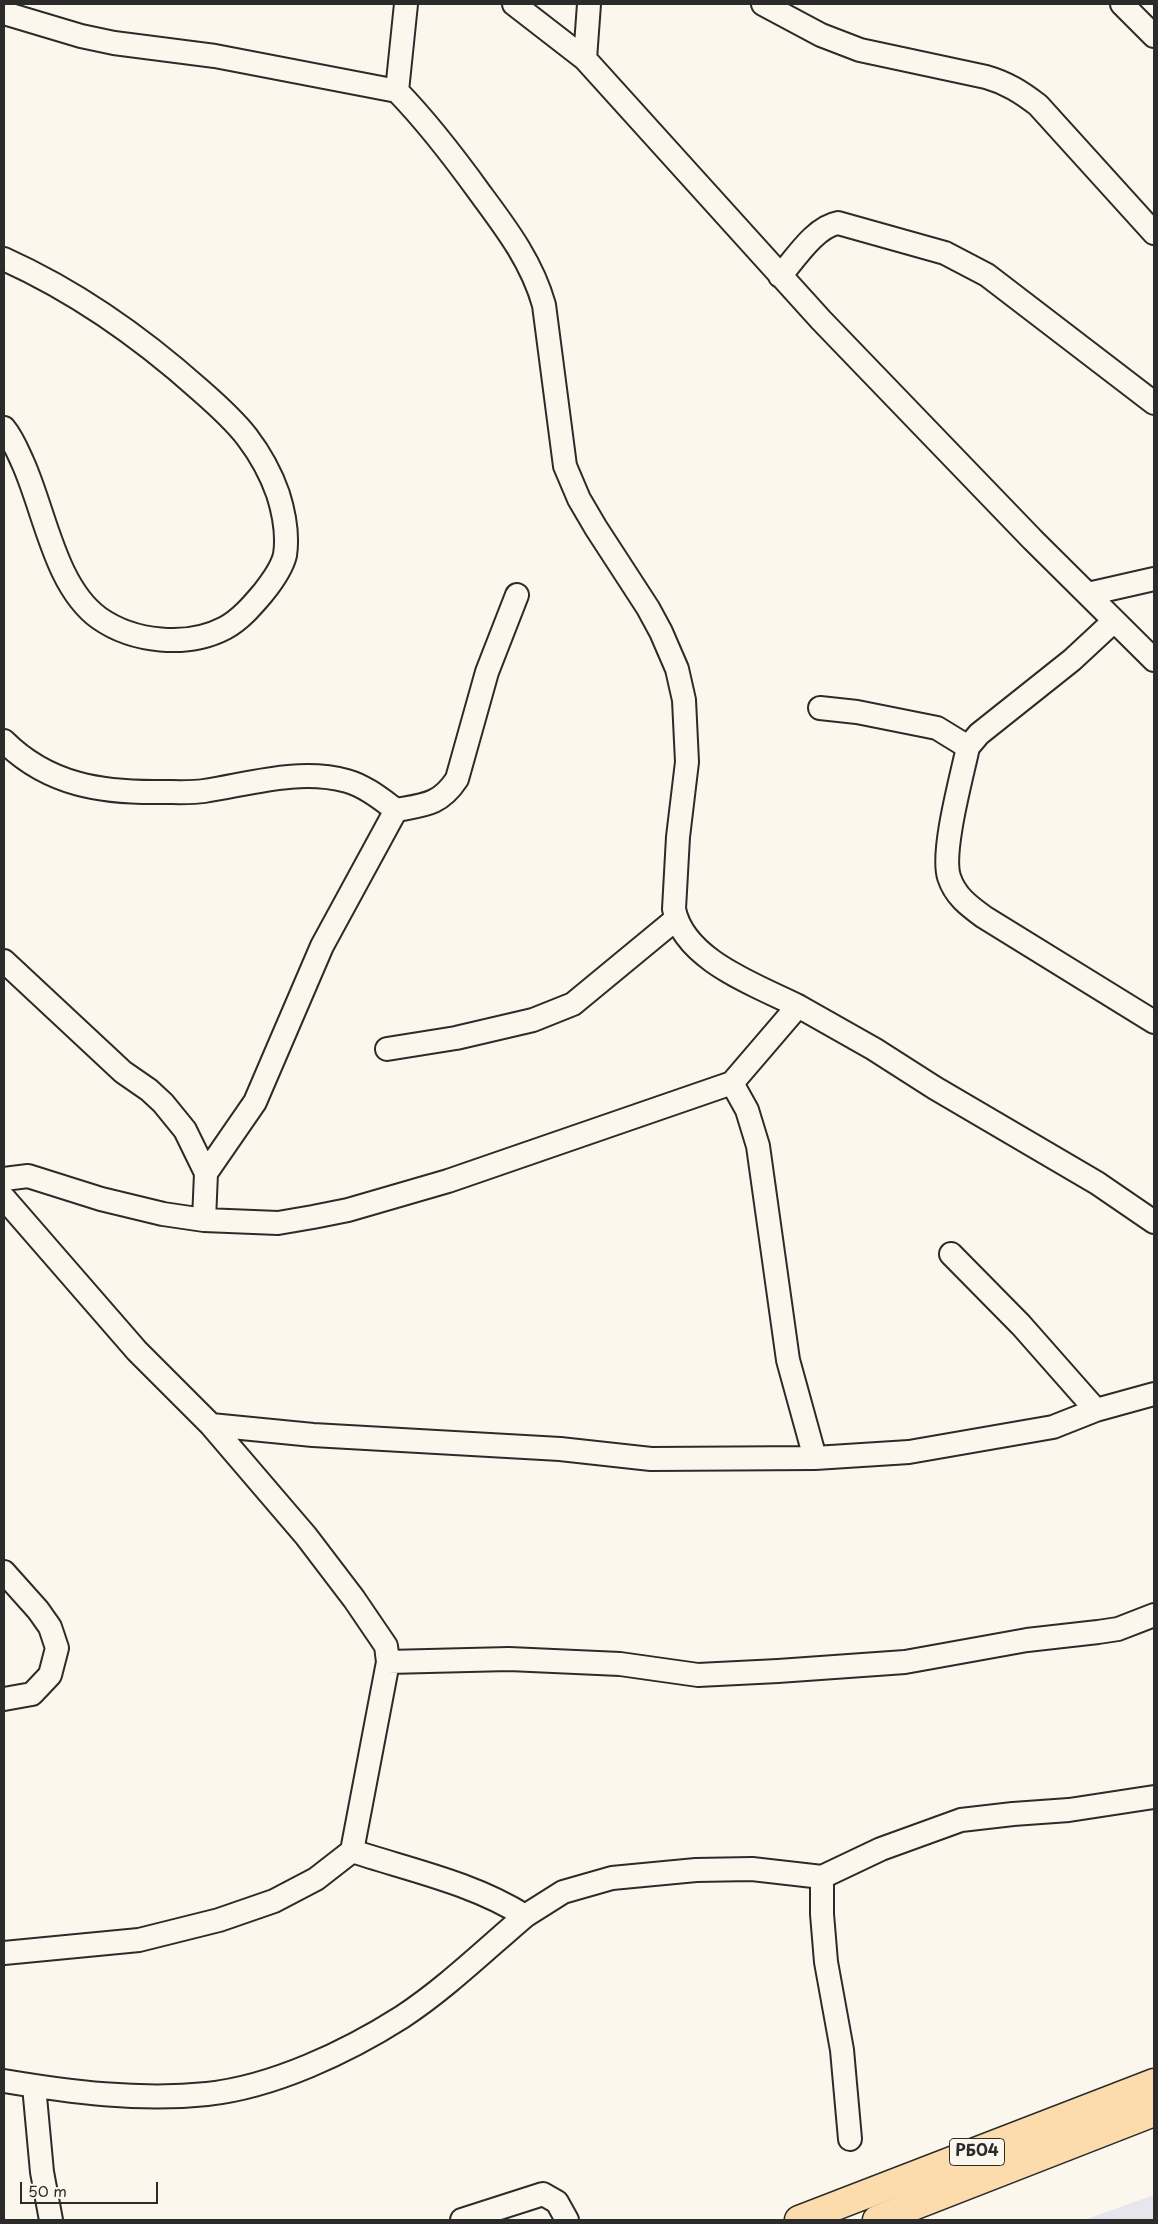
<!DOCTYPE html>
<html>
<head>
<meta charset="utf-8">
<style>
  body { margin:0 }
  #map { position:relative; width:1158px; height:2224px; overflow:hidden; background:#fbf7ec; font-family:"Playpen Sans",sans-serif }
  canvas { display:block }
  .frame { position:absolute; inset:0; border:5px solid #2b2b2b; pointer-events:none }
  .scale { position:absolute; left:20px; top:2182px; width:138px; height:22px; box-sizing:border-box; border:2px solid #2b2b2b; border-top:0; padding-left:6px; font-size:15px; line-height:18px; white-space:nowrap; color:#2b2b2b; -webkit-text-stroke:4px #fbf7ec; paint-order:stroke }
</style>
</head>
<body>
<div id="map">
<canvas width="1158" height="2224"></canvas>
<div class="frame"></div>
<div class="scale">50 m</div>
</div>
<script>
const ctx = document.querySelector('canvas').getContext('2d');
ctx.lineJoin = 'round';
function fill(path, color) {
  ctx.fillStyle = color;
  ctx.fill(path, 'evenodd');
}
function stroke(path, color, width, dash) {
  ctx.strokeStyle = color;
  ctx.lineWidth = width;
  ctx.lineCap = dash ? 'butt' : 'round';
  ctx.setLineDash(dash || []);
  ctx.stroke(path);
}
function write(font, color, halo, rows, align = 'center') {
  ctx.font = font + ' "Playpen Sans",sans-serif';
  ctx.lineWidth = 4.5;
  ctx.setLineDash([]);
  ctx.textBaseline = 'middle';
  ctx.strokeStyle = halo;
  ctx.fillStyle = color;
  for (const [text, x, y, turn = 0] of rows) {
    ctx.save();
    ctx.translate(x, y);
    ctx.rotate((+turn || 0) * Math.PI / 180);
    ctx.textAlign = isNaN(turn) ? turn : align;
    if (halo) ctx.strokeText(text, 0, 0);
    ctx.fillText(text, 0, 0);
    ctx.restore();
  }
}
fill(new Path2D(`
  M 1154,2195 L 1154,2220 L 1084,2220 Z`), '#e7e6ed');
const minor = new Path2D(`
  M 514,4 L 585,59 L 821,320 L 1033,540 L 1154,660
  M 763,4 L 821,35 L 860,50 L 986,77 C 1007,83 1021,92 1038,105 L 1154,233
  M 1122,4 L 1154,36
  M 4,13 L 81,36 L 114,43 L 215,56 L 397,91
  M 585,59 L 589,4
  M 4,259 C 75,291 142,338 200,390 C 216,404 234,420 247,437 C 260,454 271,474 278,494 C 284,513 288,535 285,555 C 282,568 271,583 263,593 C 252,606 240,620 225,628 C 187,648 133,642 99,618 C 55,586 45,512 23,463 C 17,450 13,439 4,428
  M 780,276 C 795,259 815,227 838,223 L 945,253 L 987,275 L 1154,403
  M 1088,594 L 1154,579
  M 1114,621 L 1072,660 L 979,734 L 968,747 C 962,776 941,851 949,877 C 955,896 969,906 984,917 L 1154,1022
  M 820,708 L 857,712 L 937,728 L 968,747
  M 4,741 C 48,785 102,793 162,792 C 175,792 190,793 204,791 C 250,784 299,768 347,781 C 365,786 381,799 396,810 C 424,805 440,805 457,779 L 487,672 L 517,595
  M 4,961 L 123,1072 L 149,1090 L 163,1103 L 185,1130 L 206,1173 L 204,1220
  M 798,1006 L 874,1049 L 935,1088 L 1097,1183 L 1154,1222
  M 387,1049 L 456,1038 L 533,1020 L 573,1004 L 676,919
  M 732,1083 L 747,1110 L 758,1146 L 788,1360 L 815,1458
  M 206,1173 L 255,1102 L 322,946 L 396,810
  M 4,1179 L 28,1176 L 101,1199 L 163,1214 L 204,1220 L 278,1223 L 313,1217 L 348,1210 L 448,1181 L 732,1083 L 798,1006 C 756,985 684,960 674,909 L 678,837 L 687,762 L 684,700 L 677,669 L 661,632 L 648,608 L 596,528 L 579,499 L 565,466 L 544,305 C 532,262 506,228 480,193 C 454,157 428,123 397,91 L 406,4
  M 4,1198 L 137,1351 L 211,1425 L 313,1435 L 560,1449 L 651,1459 L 815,1458 L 909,1452 L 1053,1427 L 1096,1410 L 1154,1394
  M 951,1254 L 1021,1325 L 1096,1410
  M 4,1572 L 38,1610 L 50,1627 L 57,1648 L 50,1675 L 32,1694 L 4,1699
  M 388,1662 L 509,1659 L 620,1664 L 698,1675 L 778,1671 L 905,1662 L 1027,1640 L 1098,1632 L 1118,1629 L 1154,1615
  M 822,1877 L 822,1914 L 826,1962 L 842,2050 L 850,2139
  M 525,1916 L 563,1892 L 612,1878 L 696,1870 L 752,1869 L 822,1877 L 881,1849 L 961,1820 L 1013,1814 L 1069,1810 L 1154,1797
  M 4,1953 L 139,1940 L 219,1920 L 274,1901 L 316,1879 L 352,1851 L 388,1662 L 386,1646 L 354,1599 L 306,1536 L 211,1425
  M 4,2081 C 70,2092 139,2101 207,2094 C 273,2087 347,2052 402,2017 C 446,1988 485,1950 525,1916 C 473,1883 410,1870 352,1851
  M 34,2086 L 42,2172 L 51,2220
  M 462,2220 L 543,2194 L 557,2202 L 567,2220`);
const highway = new Path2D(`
  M 799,2220 L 1154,2083
  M 877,2220 L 1154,2112`);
stroke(minor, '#2b2b2b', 26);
stroke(highway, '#2b2b2b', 31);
stroke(minor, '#fbf7ec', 22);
stroke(highway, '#fcdcac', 28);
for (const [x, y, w] of [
  [977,2152,55]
]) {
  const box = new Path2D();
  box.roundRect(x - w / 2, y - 13.5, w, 27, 4);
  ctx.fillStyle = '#fbf7ec';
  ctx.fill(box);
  stroke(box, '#2b2b2b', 1);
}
write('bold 16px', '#2b2b2b', null, [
  ["РБ04",977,2152]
]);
</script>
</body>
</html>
